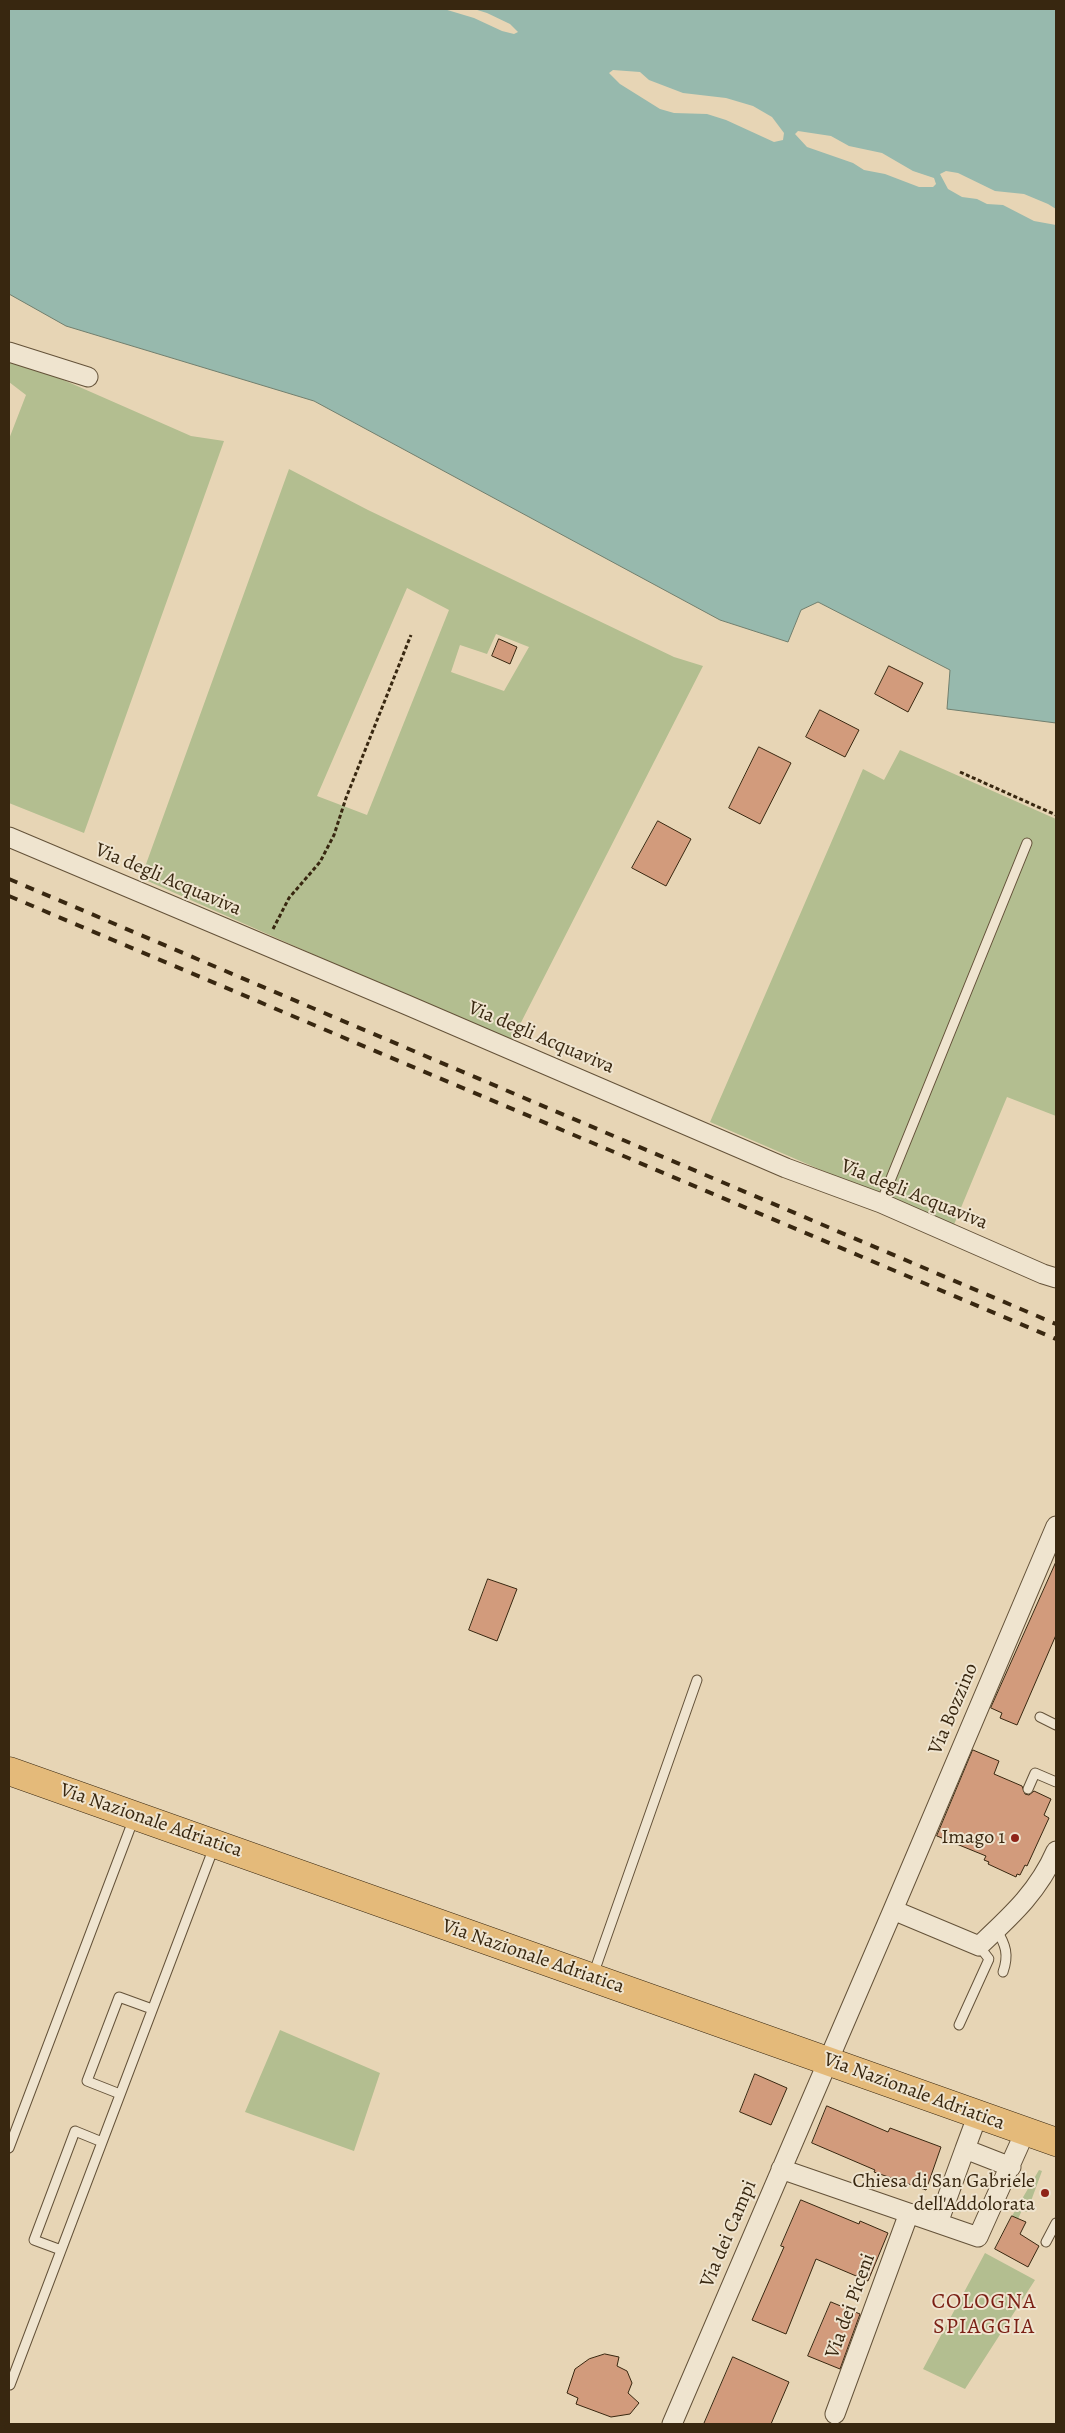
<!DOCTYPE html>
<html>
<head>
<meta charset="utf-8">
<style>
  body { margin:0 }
  #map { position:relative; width:1065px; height:2433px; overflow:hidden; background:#e7d5b5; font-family:Alegreya,serif }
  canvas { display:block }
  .frame { position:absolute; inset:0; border:10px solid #382710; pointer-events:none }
</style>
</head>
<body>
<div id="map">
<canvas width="1065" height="2433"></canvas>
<div class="frame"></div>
</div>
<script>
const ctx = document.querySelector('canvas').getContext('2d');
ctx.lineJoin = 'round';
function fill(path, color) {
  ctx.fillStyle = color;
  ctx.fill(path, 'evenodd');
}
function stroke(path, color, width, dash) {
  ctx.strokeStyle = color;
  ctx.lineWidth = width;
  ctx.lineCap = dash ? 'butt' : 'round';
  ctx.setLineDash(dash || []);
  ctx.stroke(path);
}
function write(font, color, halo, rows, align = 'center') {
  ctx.font = font + ' Alegreya,serif';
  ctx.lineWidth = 4;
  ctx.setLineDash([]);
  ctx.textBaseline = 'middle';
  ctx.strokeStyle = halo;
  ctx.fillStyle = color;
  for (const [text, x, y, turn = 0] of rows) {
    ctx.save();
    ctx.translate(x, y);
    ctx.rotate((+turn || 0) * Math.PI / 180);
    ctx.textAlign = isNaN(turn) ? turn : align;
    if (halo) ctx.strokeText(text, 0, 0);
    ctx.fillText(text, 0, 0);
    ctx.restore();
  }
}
fill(new Path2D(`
  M 9,356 L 191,436 L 224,441 L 84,833 L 9,803 L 9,439 L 26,395 L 9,382 Z
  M 289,469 L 368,510 L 674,657 L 703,666 L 511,1042 L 141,878 ZM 407,588 L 449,610 L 367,815 L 317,796 ZM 496,634 L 529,647 L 504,691 L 451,672 L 460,645 L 487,654 Z
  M 900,750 L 1056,819 L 1056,1116 L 1007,1097 L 953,1227 L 710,1122 L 863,769 L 884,780 Z
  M 280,2030 L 380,2073 L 354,2151 L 245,2112 Z
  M 1039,2170 L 1042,2171 L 1027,2212 L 1022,2210 L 1018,2219 L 1012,2216 Z
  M 985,2253 L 1035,2280 L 965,2389 L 923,2369 Z`), '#b3be90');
const water = new Path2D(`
  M 9,9 L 1056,9 L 1056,723 L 947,709 L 950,670 L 818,602 L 801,610 L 788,642 L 720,620 L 314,401 L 66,326 L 9,294 Z`);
fill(water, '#97b9ad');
stroke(water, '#717f6e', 1);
fill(new Path2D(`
  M 444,9 L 474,9 L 487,13 L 510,24 L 518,32 L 514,34 L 502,31 L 474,18 Z
  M 613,70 L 640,72 L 649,80 L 683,93 L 726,98 L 753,106 L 772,117 L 784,133 L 783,140 L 774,142 L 726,120 L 707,114 L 674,113 L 660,109 L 620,84 L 609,73 Z
  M 798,131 L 831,136 L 849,146 L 882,153 L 913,171 L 934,178 L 936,184 L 933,187 L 919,187 L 885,174 L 864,170 L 853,163 L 807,147 L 795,134 Z
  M 946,171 L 958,173 L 995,191 L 1024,194 L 1048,204 L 1056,209 L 1056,225 L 1034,221 L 1003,205 L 987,204 L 977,199 L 962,197 L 948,189 L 940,174 Z`), '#e7d5b5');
const building = new Path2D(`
  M 499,639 L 517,647 L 510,664 L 492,656 Z
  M 889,666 L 923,683 L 908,712 L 875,694 Z
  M 820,710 L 859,730 L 845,757 L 806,737 Z
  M 759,747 L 791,763 L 760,824 L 729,808 Z
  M 658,821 L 691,839 L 666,886 L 632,868 Z
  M 1056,1562 L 1056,1635 L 1017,1725 L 1000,1718 L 1002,1713 L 991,1708 Z
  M 488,1579 L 517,1589 L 497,1641 L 469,1630 Z
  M 973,1750 L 999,1761 L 994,1774 L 1022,1786 L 1025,1794 L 1029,1795 L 1034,1791 L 1051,1799 L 1044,1815 L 1049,1818 L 1027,1866 L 1025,1865 L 1020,1875 L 1017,1874 L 1016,1877 L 988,1864 L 989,1862 L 984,1860 L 986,1856 L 937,1836 Z
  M 755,2074 L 787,2088 L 771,2125 L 740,2112 Z
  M 827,2106 L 888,2132 L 890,2128 L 941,2147 L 926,2190 L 874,2172 L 875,2170 L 812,2143 Z
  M 801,2200 L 859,2224 L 860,2221 L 888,2233 L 868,2281 L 816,2259 L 786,2334 L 752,2320 L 784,2247 L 781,2246 Z
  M 1012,2216 L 1026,2222 L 1020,2234 L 1039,2246 L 1028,2267 L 995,2249 Z
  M 831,2302 L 860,2314 L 840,2369 L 808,2356 Z
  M 605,2354 L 619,2357 L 617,2366 L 627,2371 L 632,2383 L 628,2393 L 639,2403 L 630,2414 L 611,2417 L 576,2404 L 578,2398 L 567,2393 L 575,2369 L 589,2359 Z
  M 733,2357 L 789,2382 L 771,2424 L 704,2424 Z`);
fill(building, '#d29b7c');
stroke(building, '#382710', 1);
const service = new Path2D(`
  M 881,1203 L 1027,843
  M 1040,1717 L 1056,1725
  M 1028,1789 L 1035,1773 L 1056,1782
  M 996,1929 C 1006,1945 1009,1955 1003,1972
  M 593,1975 L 697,1680
  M 959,2025 L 989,1959 L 979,1946
  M 120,2094 L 87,2081 L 119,1997 L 152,2009
  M 9,2148 L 134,1818
  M 1046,2242 L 1056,2223
  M 61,2250 L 34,2240 L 75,2131 L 102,2142
  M 10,2385 L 214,1847`);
const minor = new Path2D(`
  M 9,352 L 88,377
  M 9,837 L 407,1005 L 786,1168 L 881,1203 L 1043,1274 L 1056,1278
  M 893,1910 L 979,1946 C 1011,1916 1038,1892 1056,1851
  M 965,2149 L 978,2114
  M 781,2169 L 978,2237 L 1025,2132
  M 938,2223 L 965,2149 L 1011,2167
  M 835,2414 L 909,2213
  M 672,2424 L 893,1910 L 1056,1526`);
const primary = new Path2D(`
  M 9,1771 L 1056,2142`);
stroke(service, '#645239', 11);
stroke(minor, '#645239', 21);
stroke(primary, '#382710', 29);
stroke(new Path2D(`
  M 960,772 L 1056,815
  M 273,929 L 289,898 L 320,862 L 334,835 L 346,798 L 411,635`), '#382710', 3, [4, 2.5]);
stroke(service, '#efe4cf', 9);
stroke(minor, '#efe4cf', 19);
stroke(primary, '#e4ba7a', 28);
stroke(new Path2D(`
  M 9,879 L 1056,1324
  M 9,896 L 1056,1339`), '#382710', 4, [9, 9]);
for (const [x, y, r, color] of [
  [1015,1838,5,"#8f2418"],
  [1045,2193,5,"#8f2418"]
]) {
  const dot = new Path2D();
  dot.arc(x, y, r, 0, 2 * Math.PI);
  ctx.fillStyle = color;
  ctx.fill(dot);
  stroke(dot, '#efe4cf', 2);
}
write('20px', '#382710', '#efe4cf', [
  ["Via degli Acquaviva",168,880,23],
  ["Via degli Acquaviva",541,1038,23],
  ["Via degli Acquaviva",914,1195,22],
  ["Via Bozzino",954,1709,-67],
  ["Via Nazionale Adriatica",151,1821,19],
  ["Via Nazionale Adriatica",533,1957,19],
  ["Via Nazionale Adriatica",914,2092,20],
  ["Via dei Campi",729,2234,-67],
  ["Via dei Piceni",851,2306,-70]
]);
write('20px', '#382710', '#efe4cf', [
  ["Imago 1",1005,1838],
  ["Chiesa di San Gabriele",1035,2182],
  ["dell'Addolorata",1035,2205]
], 'right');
ctx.letterSpacing = '1px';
write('22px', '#7a1f14', '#efe4cf', [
  ["COLOGNA",984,2303],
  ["SPIAGGIA",984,2328]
]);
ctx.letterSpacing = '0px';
</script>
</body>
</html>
